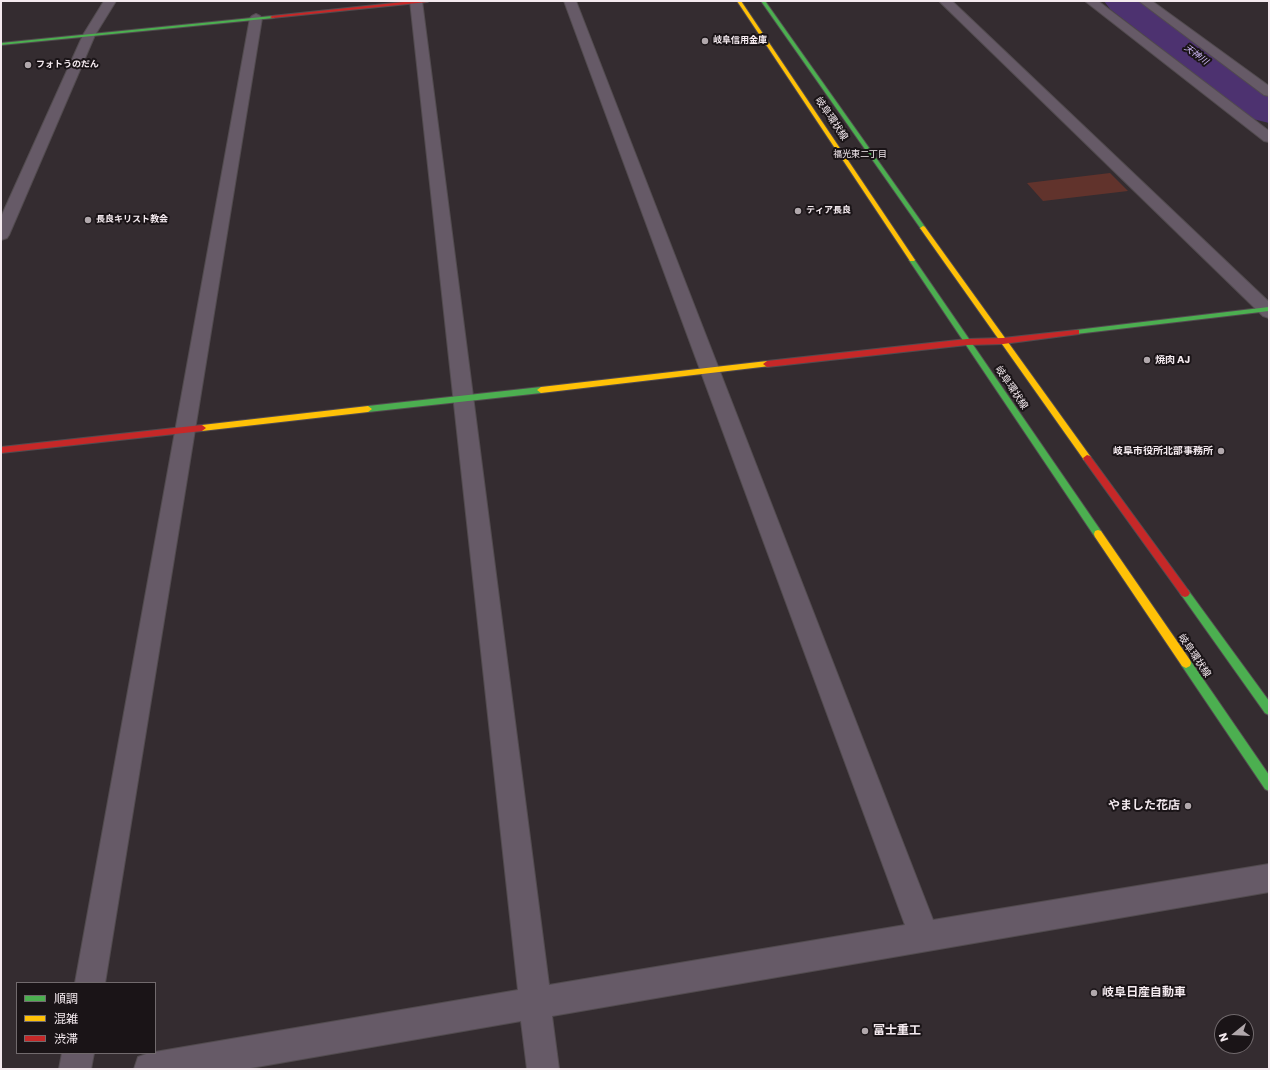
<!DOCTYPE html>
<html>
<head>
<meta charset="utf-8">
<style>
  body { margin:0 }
  #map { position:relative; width:1270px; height:1070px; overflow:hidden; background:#342c30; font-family:Poppins,"Noto Sans JP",sans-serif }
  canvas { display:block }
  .frame { position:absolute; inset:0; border:2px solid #f4eaef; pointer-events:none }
  .legend { position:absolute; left:16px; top:982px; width:140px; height:72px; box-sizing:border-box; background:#1a1417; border:1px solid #716a6d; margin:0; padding:5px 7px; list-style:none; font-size:12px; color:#f4eaef }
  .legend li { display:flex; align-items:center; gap:8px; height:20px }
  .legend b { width:20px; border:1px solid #716a6d }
  .north { position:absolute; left:1214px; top:1014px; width:40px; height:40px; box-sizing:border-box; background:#1a1417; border:1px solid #716a6d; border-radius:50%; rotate:252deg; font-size:11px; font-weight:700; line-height:16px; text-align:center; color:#f4eaef }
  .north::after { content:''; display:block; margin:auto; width:14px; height:18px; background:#b1a8ac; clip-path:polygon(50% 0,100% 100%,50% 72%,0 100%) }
</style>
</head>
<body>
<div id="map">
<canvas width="1270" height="1070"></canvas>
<div class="frame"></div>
<ul class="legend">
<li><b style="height:5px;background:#4caf50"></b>順調</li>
<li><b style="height:5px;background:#ffc107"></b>混雑</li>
<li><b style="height:5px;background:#c62828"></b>渋滞</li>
</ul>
<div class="north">N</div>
</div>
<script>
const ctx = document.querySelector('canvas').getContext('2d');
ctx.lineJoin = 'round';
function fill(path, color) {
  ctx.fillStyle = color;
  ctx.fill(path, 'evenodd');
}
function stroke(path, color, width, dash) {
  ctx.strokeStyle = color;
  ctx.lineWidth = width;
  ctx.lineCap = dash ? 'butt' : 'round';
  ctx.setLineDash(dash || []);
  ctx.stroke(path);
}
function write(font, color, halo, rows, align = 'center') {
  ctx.font = font + ' Poppins,"Noto Sans JP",sans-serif';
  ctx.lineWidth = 4;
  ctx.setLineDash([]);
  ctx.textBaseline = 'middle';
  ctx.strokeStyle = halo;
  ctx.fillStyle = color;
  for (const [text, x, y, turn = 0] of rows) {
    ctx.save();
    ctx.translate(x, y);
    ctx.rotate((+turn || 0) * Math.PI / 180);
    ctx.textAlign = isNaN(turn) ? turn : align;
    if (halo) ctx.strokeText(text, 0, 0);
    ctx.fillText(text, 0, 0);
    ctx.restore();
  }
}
fill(new Path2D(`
  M 1110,173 L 1128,191 L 1043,201 L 1027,183 Z`), '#61332c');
fill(new Path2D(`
  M 1104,1 L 1148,1 L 1269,88 L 1269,123 L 1253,119 L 1110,9 Z`), '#4d3270');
const street = new Path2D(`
  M 104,1 L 116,1 L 95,35 L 9,235 L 7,238 L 1,240 L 1,217 L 83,35 Z
  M 410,1 L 422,1 L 549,985 L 905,925 L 564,1 L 576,1 L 933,920 L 1269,864 L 1269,892 L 552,1016 L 559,1069 L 527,1069 L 521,1021 L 245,1069 L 134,1069 L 138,1057 L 149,1053 L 518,990 Z
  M 939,1 L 952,1 L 1269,302 L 1269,318 L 1263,316 Z
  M 1085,1 L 1098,1 L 1269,131 L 1269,142 L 1264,141 Z
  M 1139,1 L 1152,1 L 1269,86 L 1269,96 L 1264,95 Z
  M 256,14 L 260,16 L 262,18 L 105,983 L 75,983 L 250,18 L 252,16 Z
  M 62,1053 L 94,1053 L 91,1069 L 59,1069 Z`);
const fast = new Path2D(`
  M 761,1 L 765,1 L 925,227 L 925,229 L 921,229 Z
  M 272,16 L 274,16 L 274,18 L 1,45 L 1,43 Z
  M 912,258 L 914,259 L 1101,531 L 1102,534 L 1101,537 L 1095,537 L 909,260 Z
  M 1269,307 L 1269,311 L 1076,334 L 1072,332 L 1076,330 Z
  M 541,387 L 545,390 L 541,393 L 368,412 L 364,409 L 368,406 Z
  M 1185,589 L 1188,590 L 1269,701 L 1269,715 L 1265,713 L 1182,596 L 1180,593 L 1182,590 Z
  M 1186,658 L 1190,660 L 1269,775 L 1269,791 L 1265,789 L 1182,666 L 1181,663 L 1182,660 Z`);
const slow = new Path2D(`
  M 737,1 L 741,1 L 915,260 L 914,261 L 910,261 Z
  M 923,226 L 925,227 L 1090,456 L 1091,458 L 1090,460 L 1084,460 L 920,228 Z
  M 767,361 L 771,364 L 770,366 L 541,393 L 537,390 L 541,387 Z
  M 368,406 L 372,409 L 368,412 L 202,431 L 198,428 L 202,425 Z
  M 1098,530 L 1101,531 L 1190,660 L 1191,663 L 1190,666 L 1186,668 L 1182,666 L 1095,537 L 1094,534 L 1095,531 Z`);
const jam = new Path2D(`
  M 413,1 L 429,1 L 427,2 L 272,18 L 270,17 L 272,16 Z
  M 1076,330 L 1079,330 L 1079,334 L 1003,344 L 967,345 L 767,367 L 763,364 L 767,361 L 967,339 L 1003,338 Z
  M 202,425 L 206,428 L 202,431 L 1,453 L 1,447 Z
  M 1087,455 L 1090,456 L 1188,590 L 1190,593 L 1188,596 L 1185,597 L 1182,596 L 1084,460 L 1083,458 Z`);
stroke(street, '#524b4f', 2);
stroke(fast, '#524b4f', 2);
stroke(slow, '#524b4f', 2);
stroke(jam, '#524b4f', 2);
fill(street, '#665a67');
fill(fast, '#4caf50');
fill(slow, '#ffc107');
fill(jam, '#c62828');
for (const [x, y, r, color] of [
  [705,41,4,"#b1a8ac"],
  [28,65,4,"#b1a8ac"],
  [798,211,4,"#b1a8ac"],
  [88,220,4,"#b1a8ac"],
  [1147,360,4,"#b1a8ac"],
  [1221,451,4,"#b1a8ac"],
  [1188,806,4,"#b1a8ac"],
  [1094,993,4,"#b1a8ac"],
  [865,1031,4,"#b1a8ac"]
]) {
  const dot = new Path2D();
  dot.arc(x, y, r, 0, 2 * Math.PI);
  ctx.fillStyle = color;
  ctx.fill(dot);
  stroke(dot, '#1a1417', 1.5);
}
write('bold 9px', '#f4eaef', '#1a1417', [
  ["岐阜信用金庫",713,41],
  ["フォトうのだん",36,65],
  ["ティア長良",806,211],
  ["長良キリスト教会",96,220]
], 'left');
write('italic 9px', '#cbb6f2', '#1a1417', [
  ["天神川",1196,55,37]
]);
write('9px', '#f4eaef', '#1a1417', [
  ["福光東二丁目",860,155]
]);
write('10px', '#f4eaef', '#1a1417', [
  ["岐阜環状線",831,119,56],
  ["岐阜環状線",1011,388,56],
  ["岐阜環状線",1194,656,56]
]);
write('bold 10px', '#f4eaef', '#1a1417', [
  ["焼肉 AJ",1155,360],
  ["岐阜市役所北部事務所",1213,451,"right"]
], 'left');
write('bold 12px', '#f4eaef', '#1a1417', [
  ["やました花店",1180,806,"right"],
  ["岐阜日産自動車",1102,993],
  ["富士重工",873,1031]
], 'left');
</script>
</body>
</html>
